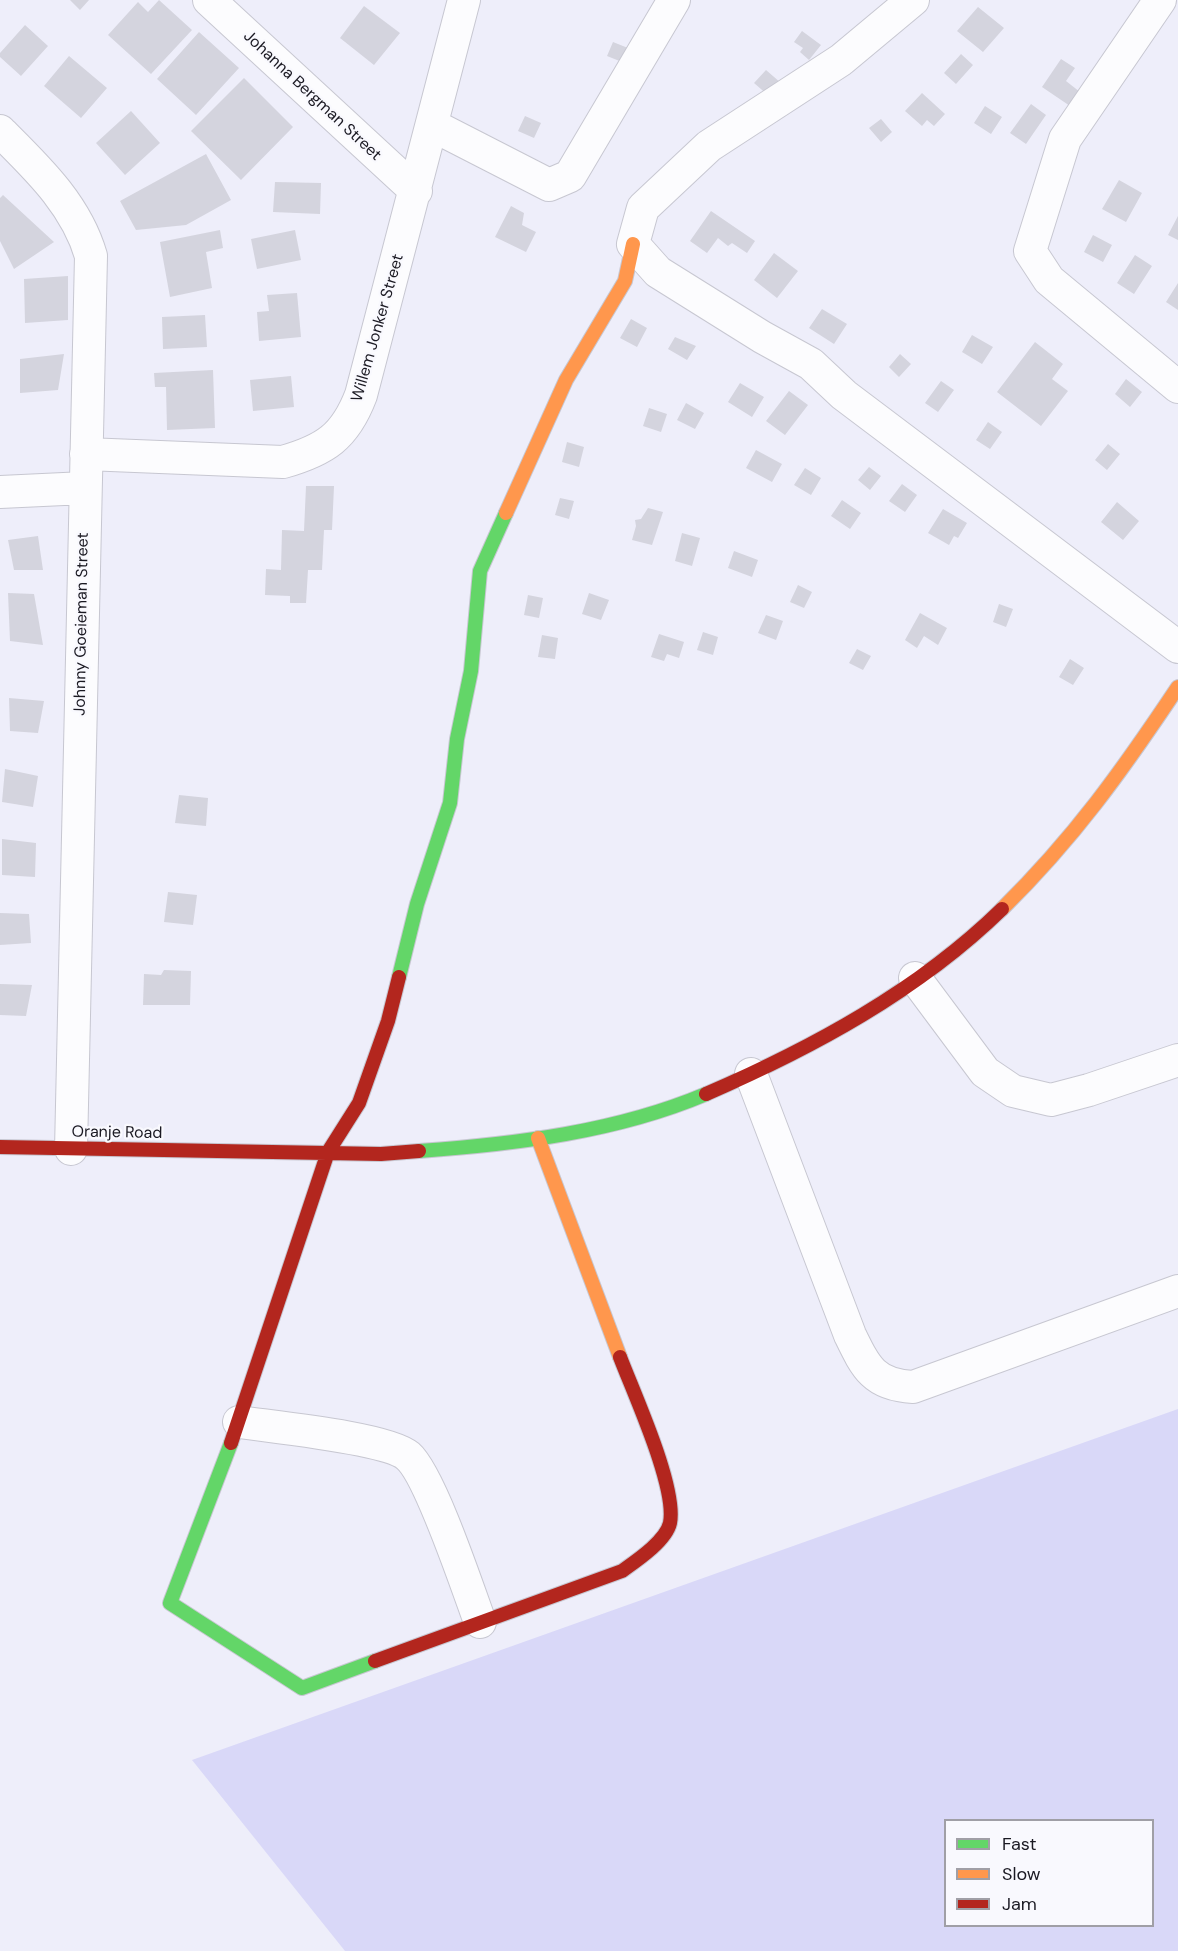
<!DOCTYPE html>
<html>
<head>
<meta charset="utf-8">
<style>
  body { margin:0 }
  #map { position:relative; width:1178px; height:1951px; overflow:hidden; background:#eeeefa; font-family:"DM Sans",sans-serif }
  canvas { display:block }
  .legend { position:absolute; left:944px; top:1819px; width:210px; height:108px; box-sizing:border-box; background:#f9f9fe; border:2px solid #a09fa6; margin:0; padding:8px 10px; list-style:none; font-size:18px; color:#1a1922 }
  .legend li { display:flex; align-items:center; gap:12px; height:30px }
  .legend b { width:30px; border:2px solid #a09fa6 }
</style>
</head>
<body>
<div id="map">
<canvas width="1178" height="1951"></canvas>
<ul class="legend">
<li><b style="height:8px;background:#63d668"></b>Fast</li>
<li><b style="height:8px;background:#ff974d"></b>Slow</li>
<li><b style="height:8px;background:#b3261e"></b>Jam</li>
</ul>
</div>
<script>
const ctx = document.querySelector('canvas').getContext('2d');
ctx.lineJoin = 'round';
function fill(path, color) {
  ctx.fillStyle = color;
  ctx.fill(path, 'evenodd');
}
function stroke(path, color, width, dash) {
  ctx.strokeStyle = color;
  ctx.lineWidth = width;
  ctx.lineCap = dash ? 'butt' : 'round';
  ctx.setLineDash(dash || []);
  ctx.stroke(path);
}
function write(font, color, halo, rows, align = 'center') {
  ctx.font = font + ' "DM Sans",sans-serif';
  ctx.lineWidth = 4.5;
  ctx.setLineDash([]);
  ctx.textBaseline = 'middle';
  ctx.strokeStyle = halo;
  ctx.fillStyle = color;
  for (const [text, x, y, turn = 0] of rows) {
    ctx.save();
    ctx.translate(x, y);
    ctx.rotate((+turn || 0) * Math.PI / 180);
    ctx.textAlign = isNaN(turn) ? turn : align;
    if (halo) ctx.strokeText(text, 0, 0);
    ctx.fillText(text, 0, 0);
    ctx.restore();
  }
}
fill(new Path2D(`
  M 1178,1409 L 1178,1951 L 345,1951 L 192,1760 ZM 946,1820 L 1152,1820 L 1152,1926 L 946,1926 Z`), '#d9d8f8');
fill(new Path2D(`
  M 70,0 L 89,0 L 80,10 Z
  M 159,0 L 192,30 L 151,74 L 108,35 L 138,2 L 148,12 Z
  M 364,6 L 400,33 L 374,65 L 340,38 Z
  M 978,7 L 1004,28 L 983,52 L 957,31 Z
  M 25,25 L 48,46 L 21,76 L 0,57 L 0,53 Z
  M 802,31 L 821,45 L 809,60 L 800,52 L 803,48 L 794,42 Z
  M 199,32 L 239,68 L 196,115 L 157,79 Z
  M 613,42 L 628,48 L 622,62 L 607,56 Z
  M 961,54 L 973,65 L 956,84 L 944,73 Z
  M 69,56 L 107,88 L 81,118 L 44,86 Z
  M 1061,59 L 1075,68 L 1066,81 L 1080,92 L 1070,106 L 1042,87 Z
  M 766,70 L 781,83 L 769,96 L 754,83 Z
  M 244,78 L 293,127 L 241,180 L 191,131 Z
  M 922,93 L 945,114 L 934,126 L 927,120 L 922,126 L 905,111 Z
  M 1031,104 L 1046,115 L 1026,144 L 1010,133 Z
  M 985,106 L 1002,117 L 991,134 L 974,123 Z
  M 131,111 L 160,143 L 125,175 L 96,143 Z
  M 525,116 L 541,123 L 534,138 L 518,131 Z
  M 881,119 L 892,132 L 881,142 L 869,128 Z
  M 206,154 L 231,200 L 186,225 L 136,230 L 120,201 Z
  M 1119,180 L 1142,193 L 1126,222 L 1102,209 Z
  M 275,182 L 321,183 L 320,214 L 273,212 Z
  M 3,195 L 54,242 L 14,269 L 0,241 L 0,198 Z
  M 511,206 L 524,213 L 522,225 L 536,232 L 526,252 L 495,237 Z
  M 711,211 L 755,241 L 747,253 L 732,243 L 728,246 L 718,238 L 707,253 L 690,241 Z
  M 1178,216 L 1178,240 L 1168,235 Z
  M 220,230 L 223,248 L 206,252 L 212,288 L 170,297 L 160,242 Z
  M 295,230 L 301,260 L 257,269 L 251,239 Z
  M 1093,235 L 1112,245 L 1103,262 L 1084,252 Z
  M 774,253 L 798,271 L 777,298 L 754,280 Z
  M 1135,255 L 1152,266 L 1134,294 L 1117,283 Z
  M 68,276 L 68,320 L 25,323 L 24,279 Z
  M 1178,283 L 1178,310 L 1166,302 Z
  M 297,293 L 301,337 L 259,341 L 257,312 L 269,311 L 267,295 Z
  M 822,309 L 847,324 L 834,344 L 809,328 Z
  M 205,315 L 207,347 L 163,349 L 162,317 Z
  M 631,319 L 647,328 L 637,347 L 620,338 Z
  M 972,335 L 993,347 L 982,364 L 962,352 Z
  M 675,337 L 696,346 L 687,360 L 668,349 Z
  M 1035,342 L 1063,364 L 1052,379 L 1068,391 L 1041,426 L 997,392 Z
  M 64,354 L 58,390 L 20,393 L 20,359 Z
  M 900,354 L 911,364 L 899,377 L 889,367 Z
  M 213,370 L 215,428 L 167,430 L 166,387 L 155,387 L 154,373 Z
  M 291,376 L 294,407 L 253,411 L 250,380 Z
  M 1126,379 L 1142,392 L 1130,407 L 1115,394 Z
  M 941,381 L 954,390 L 938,412 L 925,403 Z
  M 740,383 L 764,397 L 752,417 L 728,402 Z
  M 789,391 L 808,405 L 785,435 L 766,421 Z
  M 686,403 L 704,413 L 695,429 L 677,420 Z
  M 649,408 L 667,414 L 661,432 L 643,426 Z
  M 988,422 L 1002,432 L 990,449 L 976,440 Z
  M 567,442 L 584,447 L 579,467 L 562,462 Z
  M 1108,444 L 1120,454 L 1107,470 L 1095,460 Z
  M 756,450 L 782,464 L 772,482 L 746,468 Z
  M 869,467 L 881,476 L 870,490 L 858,480 Z
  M 805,468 L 821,478 L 811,495 L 794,485 Z
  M 902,484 L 917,495 L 905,512 L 889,501 Z
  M 306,486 L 334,486 L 332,530 L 324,530 L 322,570 L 308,570 L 306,603 L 290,603 L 290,596 L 265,595 L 266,569 L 281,570 L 282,530 L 304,531 Z
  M 560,498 L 574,501 L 569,519 L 555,515 Z
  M 842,500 L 861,513 L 850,529 L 831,516 Z
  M 1117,502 L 1139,521 L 1123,540 L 1101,522 Z
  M 648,508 L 663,512 L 652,545 L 632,540 L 636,526 L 635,520 L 641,519 Z
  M 943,509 L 967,523 L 958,538 L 954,536 L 949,545 L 928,533 Z
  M 682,533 L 700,538 L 692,566 L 675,561 Z
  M 38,536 L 43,570 L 14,570 L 8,540 Z
  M 734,551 L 758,560 L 752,577 L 728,568 Z
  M 798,585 L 812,592 L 804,608 L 790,602 Z
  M 8,593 L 34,594 L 43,645 L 10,641 Z
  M 589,593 L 609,600 L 601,620 L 582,614 Z
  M 528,595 L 543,598 L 539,618 L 524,615 Z
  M 999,604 L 1013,609 L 1006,627 L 993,622 Z
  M 920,613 L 947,628 L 938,645 L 924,636 L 917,648 L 905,640 Z
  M 766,615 L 783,621 L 776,640 L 758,633 Z
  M 703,632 L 718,637 L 713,655 L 697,650 Z
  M 659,634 L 684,642 L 679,658 L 667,654 L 664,661 L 651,657 Z
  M 542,635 L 558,638 L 555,659 L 538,657 Z
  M 857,649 L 871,656 L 863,670 L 849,663 Z
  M 1070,659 L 1084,668 L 1073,685 L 1059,677 Z
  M 9,698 L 44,701 L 38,733 L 10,731 Z
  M 5,769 L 38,776 L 33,807 L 2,802 Z
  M 179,795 L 208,798 L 206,826 L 175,823 Z
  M 2,839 L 36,843 L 35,877 L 2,875 Z
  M 168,892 L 197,895 L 193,925 L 164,922 Z
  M 0,913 L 29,914 L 31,943 L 0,945 Z
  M 164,970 L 191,971 L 190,1005 L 143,1005 L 144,974 L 161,975 Z
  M 0,984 L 32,985 L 26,1016 L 0,1015 Z`), '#d4d4de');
const street = new Path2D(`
  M 209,0 L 416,191
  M 913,0 L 841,60 L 709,146 L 643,208 L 633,244 L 658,272 L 762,337 L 811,364 L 844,395 L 1178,647
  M 1160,0 L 1065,139 L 1030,251 L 1049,280 L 1178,387
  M 432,125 L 549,185 L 570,176 L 674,0
  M 0,131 C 36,167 76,204 91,256 L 71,1149
  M 86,454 L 283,462 C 325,450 345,437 361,395 L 464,0
  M 0,492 L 85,488
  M 915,978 L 985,1072 L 1013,1091 L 1051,1100 L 1089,1090 L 1178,1060
  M 751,1074 L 850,1335 C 866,1368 874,1385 913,1387 L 1178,1291
  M 239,1422 C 272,1427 387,1438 408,1456 C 430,1475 468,1589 480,1622`);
const fast = new Path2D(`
  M 399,977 L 417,904 L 450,803 L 457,739 L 471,671 L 480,571 L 506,513
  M 419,1151 C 516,1144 616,1132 706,1094
  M 231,1443 L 170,1603 L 302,1688 L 375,1661`);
const slow = new Path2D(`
  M 506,513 L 566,380 L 625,281 L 633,244
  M 1002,909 C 1074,838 1122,771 1178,687
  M 538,1138 L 620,1357`);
const jam = new Path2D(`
  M 706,1094 C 812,1048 918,991 1002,909
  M 0,1147 L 381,1154 L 419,1151
  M 231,1443 L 328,1152 L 359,1103 L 388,1021 L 399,977
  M 375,1661 L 622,1571 C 636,1561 666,1541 670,1523 C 677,1487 634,1394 620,1357`);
stroke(street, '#c7c7d1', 34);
stroke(fast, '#c7c7d1', 16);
stroke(slow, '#c7c7d1', 16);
stroke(jam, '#c7c7d1', 16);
stroke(street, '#fcfcfe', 32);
stroke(fast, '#63d668', 14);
stroke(slow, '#ff974d', 14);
stroke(jam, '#b3261e', 14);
write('16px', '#1a1922', '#f9f9fe', [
  ["Johanna Bergman Street",312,96,43],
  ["Willem Jonker Street",378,328,-74],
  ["Johnny Goeieman Street",82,624,-89],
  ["Oranje Road",117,1133,1]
]);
</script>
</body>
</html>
